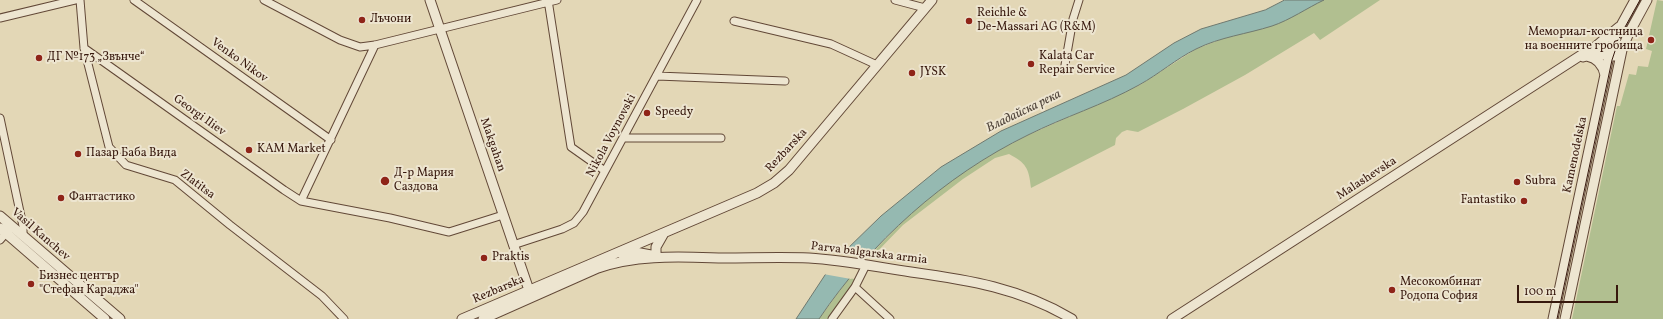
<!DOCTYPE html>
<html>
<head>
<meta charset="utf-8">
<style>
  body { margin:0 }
  #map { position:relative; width:1663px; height:319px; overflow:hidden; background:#e3d7b6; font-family:Vollkorn,serif }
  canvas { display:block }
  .scale { position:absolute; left:1517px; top:285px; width:101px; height:18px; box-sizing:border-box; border:2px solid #37180d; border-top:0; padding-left:5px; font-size:12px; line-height:14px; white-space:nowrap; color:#37180d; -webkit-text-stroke:3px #ede5d0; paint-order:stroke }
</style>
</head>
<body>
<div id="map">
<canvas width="1663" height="319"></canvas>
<div class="scale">100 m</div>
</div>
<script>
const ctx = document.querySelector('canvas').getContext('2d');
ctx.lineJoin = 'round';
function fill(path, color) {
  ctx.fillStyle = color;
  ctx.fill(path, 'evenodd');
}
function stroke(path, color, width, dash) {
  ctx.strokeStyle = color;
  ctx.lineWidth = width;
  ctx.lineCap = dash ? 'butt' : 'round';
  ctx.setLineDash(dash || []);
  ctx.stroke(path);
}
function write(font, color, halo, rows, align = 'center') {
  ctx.font = font + ' Vollkorn,serif';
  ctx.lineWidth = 4;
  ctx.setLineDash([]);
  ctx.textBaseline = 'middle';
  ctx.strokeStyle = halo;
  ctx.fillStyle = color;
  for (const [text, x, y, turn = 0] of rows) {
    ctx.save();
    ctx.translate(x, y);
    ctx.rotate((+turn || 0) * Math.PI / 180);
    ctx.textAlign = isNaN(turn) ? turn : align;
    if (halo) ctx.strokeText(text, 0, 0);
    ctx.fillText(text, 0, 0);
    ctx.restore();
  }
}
fill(new Path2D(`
  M 1324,0 L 1380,0 L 1320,40 L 1314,33 L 1245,75 L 1183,109 L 1138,132 L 1127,130 L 1122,132 L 1116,138 L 1115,145 L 1031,188 C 1029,168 1026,163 1009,154 L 995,158 L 963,179 L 903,225 L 873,256 L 869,256 L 910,214 L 954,178 L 999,150 L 1028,135 L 1110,99 L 1140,85 L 1196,49 Z
  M 1657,0 L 1663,1 L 1663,319 L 1572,319 L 1617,106 L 1620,106 L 1629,74 L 1636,75 L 1638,66 L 1648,67 L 1652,51 L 1646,49 Z
  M 866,265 L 832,319 L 819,319 L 849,278 L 854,279 Z`), '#b1bf90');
const water = new Path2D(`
  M 1285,0 L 1324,0 C 1307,8 1290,20 1272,26 C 1247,34 1220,37 1196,49 C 1176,59 1159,74 1139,85 C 1103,105 1064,117 1028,135 C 944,176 871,242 819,319 L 796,319 L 825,275 L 844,252 L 881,216 L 941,167 L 1001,131 L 1126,75 L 1174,43 L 1201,29 L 1265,10 Z`);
fill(water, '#95b9b1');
stroke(water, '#6f796f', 1);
fill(new Path2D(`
  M 841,252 L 872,256 L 851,279 L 823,274 Z`), '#e3d7b6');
const minor = new Path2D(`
  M 80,0 L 84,48 L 109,147 L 126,165 L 175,180 L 230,225 L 322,296 L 344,319
  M 134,0 L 331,140
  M 264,0 L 340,40 L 360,47 L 375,45 L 557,0
  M 548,0 L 571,147 L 605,171
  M 895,0 L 925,8
  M 0,18 L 75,0
  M 734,21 L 831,44 L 877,65
  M 84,48 L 284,190 L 301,201 L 390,218 L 449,232 L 503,215
  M 1065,65 L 1073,19 L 1079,0
  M 657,76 L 785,81
  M 0,118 L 23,226 L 23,236
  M 623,138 L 721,138
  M 301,201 L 375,45
  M 0,240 L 6,233
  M 513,245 L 562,229 L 574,223 L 583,212 L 697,0
  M 855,287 L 890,319
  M 832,319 L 855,287 L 866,265`);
const tertiary = new Path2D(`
  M 430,0 L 531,296
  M 1595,47 L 1619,27
  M 1587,56 C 1598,58 1603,65 1605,75
  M 1583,57 L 1595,54 L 1614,56
  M 0,216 L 120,319
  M 0,228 L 105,319
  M 622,254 L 635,252 L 651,255
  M 656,257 L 656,247 L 664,233
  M 462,319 L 757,193 L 774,183 L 789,170 L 932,0
  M 483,319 L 598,268 C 638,254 682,257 724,258 C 752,258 780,257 809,258 C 843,260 877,267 911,272 C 969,280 1020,288 1072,319
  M 1172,319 L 1589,50 C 1600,44 1611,48 1622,50
  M 1553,319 L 1609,56 L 1617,33 L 1635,0
  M 1565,319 L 1622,50 L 1628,35 L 1647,0`);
stroke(minor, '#624837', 9);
stroke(tertiary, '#624837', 11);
stroke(minor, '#ede5d0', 7);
stroke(tertiary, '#ede5d0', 9);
stroke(new Path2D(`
  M 1557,319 L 1612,60 L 1620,36 L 1640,0`), '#37180d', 1);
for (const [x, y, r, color] of [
  [362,20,4,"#8f2418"],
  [969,21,4,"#8f2418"],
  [1651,40,4,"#8f2418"],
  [39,58,4,"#8f2418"],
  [1031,64,4,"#8f2418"],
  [912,73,4,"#8f2418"],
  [647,113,4,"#8f2418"],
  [249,150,4,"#8f2418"],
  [78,154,4,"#8f2418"],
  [385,181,5,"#8f2418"],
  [1517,182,4,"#8f2418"],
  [61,198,4,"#8f2418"],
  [1524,201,4,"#8f2418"],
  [484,258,4,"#8f2418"],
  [31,284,4,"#8f2418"],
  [1392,290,4,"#8f2418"]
]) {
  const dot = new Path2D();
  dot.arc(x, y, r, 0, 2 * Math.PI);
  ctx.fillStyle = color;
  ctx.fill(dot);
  stroke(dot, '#ede5d0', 1.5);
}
write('12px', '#37180d', '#ede5d0', [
  ["Reichle &",977,14],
  ["De-Massari AG (R&M)",977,28],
  ["Лъчони",370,20],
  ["Мемориал-костница",1643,33,"right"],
  ["на военните гробища",1643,47,"right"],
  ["Kalata Car",1039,57],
  ["Repair Service",1039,71],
  ["ДГ №173 „Звънче“",47,58],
  ["JYSK",920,73],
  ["Speedy",655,113],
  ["KAM Market",257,150],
  ["Пазар Баба Вида",86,154],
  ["Д-р Мария",394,174],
  ["Саздова",394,188],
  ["Subra",1525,182],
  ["Фантастико",69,198],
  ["Fantastiko",1516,201,"right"],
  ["Praktis",492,258],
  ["Бизнес център",39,277],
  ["\"Стефан Караджа\"",39,291],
  ["Месокомбинат",1400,283],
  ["Родопа София",1400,297]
], 'left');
write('12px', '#37180d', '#ede5d0', [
  ["Venko Nikov",239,61,36],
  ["Georgi Iliev",199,116,36],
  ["Nikola Voynovski",612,136,-62],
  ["Makgahan",492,145,71],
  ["Rezbarska",787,151,-47],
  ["Kamenodelska",1576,155,-78],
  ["Malashevska",1367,179,-33],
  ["Zlatitsa",197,185,37],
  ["Vasil Kanchev",40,235,41],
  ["Parva balgarska armia",869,254,7],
  ["Rezbarska",499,290,-23]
]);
write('italic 13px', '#53483e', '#ede5d0', [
  ["Владайска река",1024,112,-26]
]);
</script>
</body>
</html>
